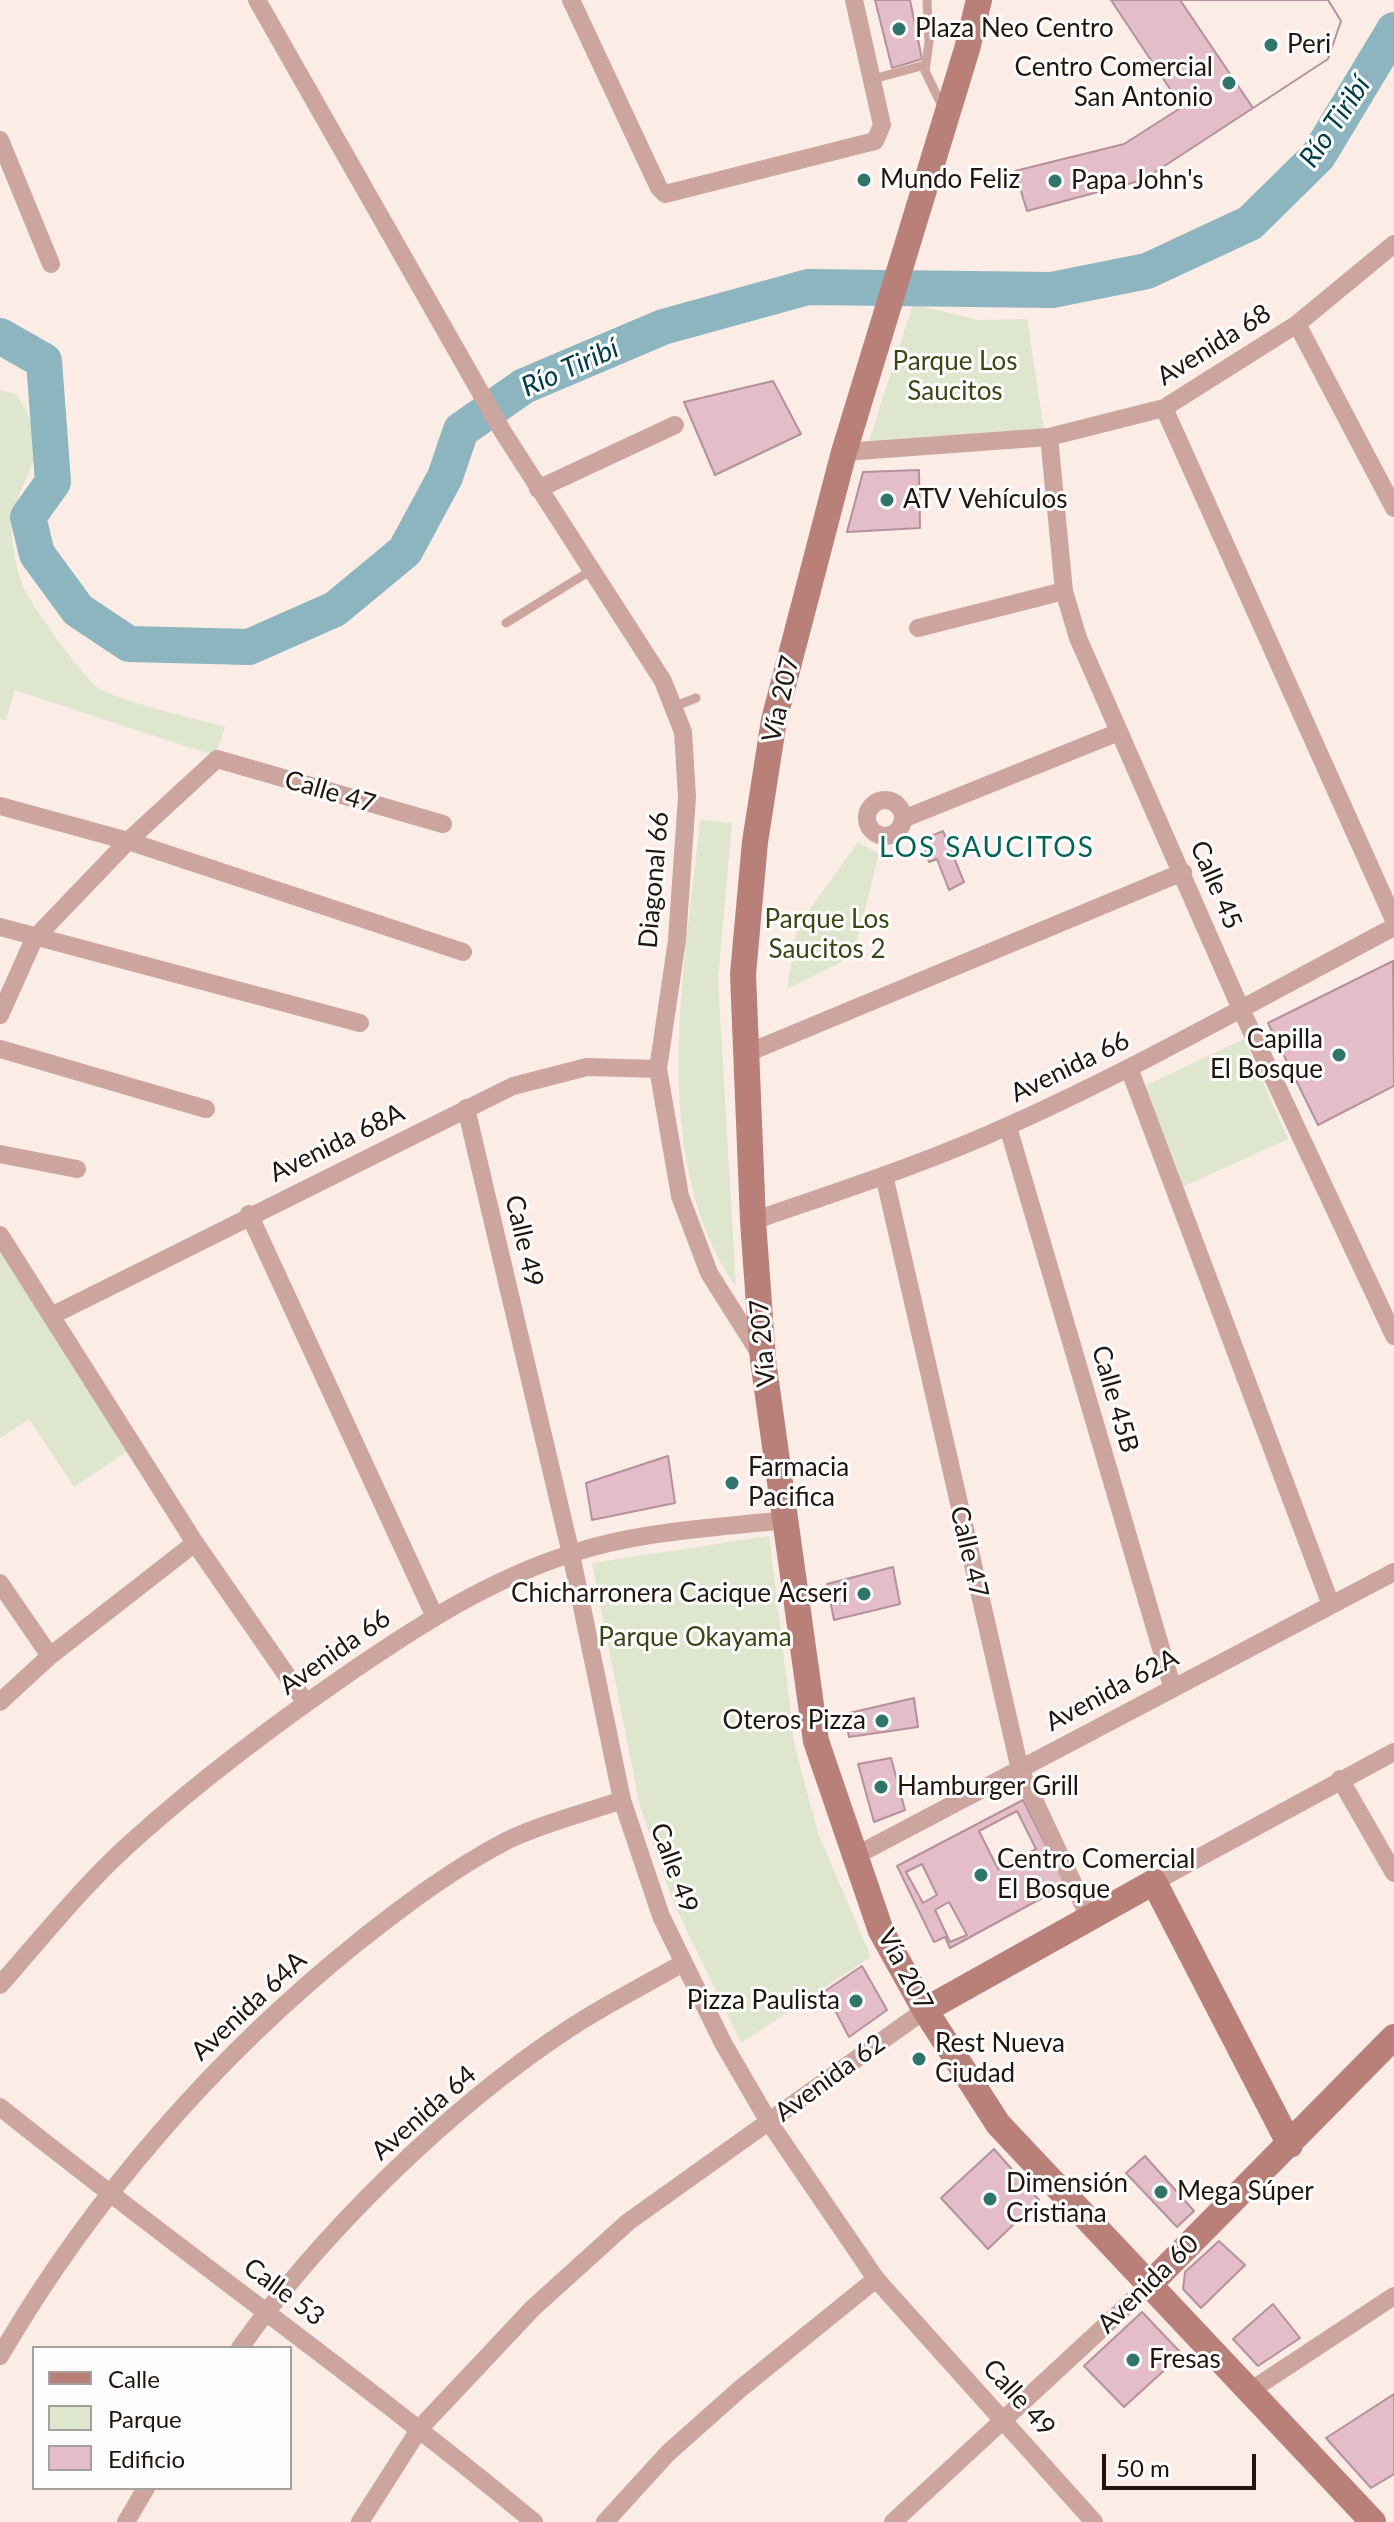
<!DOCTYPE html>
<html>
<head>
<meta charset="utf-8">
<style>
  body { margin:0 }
  #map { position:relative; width:1394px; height:2522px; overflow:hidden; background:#fbede6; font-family:Lato,sans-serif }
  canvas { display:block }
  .legend { position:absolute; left:32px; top:2346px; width:260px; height:144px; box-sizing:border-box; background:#fdfdfd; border:2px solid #a5a09e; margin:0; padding:10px 14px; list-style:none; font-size:24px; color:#20150f }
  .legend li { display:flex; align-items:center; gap:16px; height:40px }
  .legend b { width:40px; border:2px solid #a5a09e }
  .scale { position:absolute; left:1102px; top:2454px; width:154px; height:36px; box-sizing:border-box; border:4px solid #20150f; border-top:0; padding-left:10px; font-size:24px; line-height:28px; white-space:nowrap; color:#20150f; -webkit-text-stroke:6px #fdfdfd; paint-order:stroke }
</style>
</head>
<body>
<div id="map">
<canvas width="1394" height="2522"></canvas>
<ul class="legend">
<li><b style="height:10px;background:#b88078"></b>Calle</li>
<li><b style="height:22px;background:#dee7ce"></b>Parque</li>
<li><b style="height:22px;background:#e3bec9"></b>Edificio</li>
</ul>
<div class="scale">50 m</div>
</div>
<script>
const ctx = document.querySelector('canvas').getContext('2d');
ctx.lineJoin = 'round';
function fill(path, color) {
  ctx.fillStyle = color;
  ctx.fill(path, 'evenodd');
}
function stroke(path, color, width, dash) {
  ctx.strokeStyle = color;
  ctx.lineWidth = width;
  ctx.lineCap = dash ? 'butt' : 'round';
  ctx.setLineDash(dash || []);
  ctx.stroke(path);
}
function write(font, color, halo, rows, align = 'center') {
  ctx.font = font + ' Lato,sans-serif';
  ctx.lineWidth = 6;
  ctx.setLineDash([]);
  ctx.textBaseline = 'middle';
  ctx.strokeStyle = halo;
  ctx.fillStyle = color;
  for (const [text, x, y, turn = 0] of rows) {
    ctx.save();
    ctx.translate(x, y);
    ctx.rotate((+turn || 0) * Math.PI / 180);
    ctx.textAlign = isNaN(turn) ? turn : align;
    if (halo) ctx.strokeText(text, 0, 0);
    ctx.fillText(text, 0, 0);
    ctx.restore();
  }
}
fill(new Path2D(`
  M 913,304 L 978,320 L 1027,319 L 1044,429 L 869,441 Z
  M 0,390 L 16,394 C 59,458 20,466 12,524 C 10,540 17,569 22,584 C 29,603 81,674 97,687 C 116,701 198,719 225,727 L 215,756 L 15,690 L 6,720 L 0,719 Z
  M 700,820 L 732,823 L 718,980 L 736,1287 C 646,1155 685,969 700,820 Z
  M 858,842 L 879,854 L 853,956 L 787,989 L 797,927 Z
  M 1244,1039 L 1288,1139 L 1176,1190 L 1136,1090 Z
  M 0,1252 L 129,1450 L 74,1487 L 29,1419 L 0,1438 Z
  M 769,1536 L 795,1748 L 819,1835 L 871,1957 L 741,2043 L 673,1902 L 640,1807 L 592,1563 Z`), '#dee7ce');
stroke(new Path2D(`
  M 0,336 L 44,361 L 53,482 L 28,517 L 37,554 L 78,610 L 129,644 L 249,647 L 335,609 L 405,551 L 445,477 L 461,430 L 524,386 L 663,327 L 808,287 L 1052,290 L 1147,271 L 1250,223 L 1318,156 L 1394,30`), '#8db5bf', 36);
const building = new Path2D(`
  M 875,0 L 910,0 L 922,59 L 892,68 Z
  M 1111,0 L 1328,0 L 1341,21 L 1328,59 L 1143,180 L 1027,211 L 1015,171 L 1124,144 L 1182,107 Z
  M 1180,0 L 1328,0 L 1341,21 L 1328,59 L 1253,108 Z
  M 773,381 L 801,434 L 715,475 L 684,402 Z
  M 919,470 L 920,528 L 847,532 L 863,472 Z
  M 943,831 L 964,882 L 949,890 L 937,859 L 929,862 L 922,840 Z
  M 1393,961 L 1394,1086 L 1318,1125 L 1268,1023 Z
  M 668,1456 L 675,1503 L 592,1520 L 586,1483 Z
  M 893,1567 L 900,1604 L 834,1620 L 827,1584 Z
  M 914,1698 L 918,1727 L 849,1737 L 845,1714 Z
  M 891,1758 L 905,1810 L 874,1822 L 858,1764 Z
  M 1023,1800 L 1066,1885 L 950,1948 L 945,1937 L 934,1942 L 897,1866 Z
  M 1017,1811 L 1036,1849 L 998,1869 L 979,1831 Z
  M 922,1864 L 937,1895 L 923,1903 L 906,1872 Z
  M 949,1902 L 967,1935 L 950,1942 L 935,1910 Z
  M 862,1966 L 887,2010 L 849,2037 L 825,1991 Z
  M 994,2149 L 1039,2200 L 988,2249 L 941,2198 Z
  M 1145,2156 L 1194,2211 L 1177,2227 L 1126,2173 Z
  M 1219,2241 L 1245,2265 L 1201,2308 L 1183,2289 L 1185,2272 Z
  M 1273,2304 L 1300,2338 L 1258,2366 L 1233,2339 Z
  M 1142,2312 L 1182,2354 L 1124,2407 L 1084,2366 Z
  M 1394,2394 L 1394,2474 L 1371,2488 L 1326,2438 Z`);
fill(building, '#e3bec9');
stroke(building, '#b4919b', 2);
stroke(new Path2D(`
  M 927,0 L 929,42 L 925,71 L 943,108
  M 873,79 L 925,65
  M 506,623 L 590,571
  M 673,707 L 696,698`), '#cca59f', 9);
stroke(new Path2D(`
  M 257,0 L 503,432 L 663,681 L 683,732 L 687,797 L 677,940 L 658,1069 L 680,1196 L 709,1273 L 760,1354
  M 571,0 L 659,188 L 665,194 L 875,141 L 882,125 L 854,0
  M 0,140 L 51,264
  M 1297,324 L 1394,508
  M 1164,408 L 1394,920
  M 1049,437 L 1064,591 L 1078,638 L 1240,1007 L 1394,1336
  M 844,452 L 1049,437 L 1164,408 L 1297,324 L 1394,244
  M 538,489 L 675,425
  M 918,628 L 1064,591
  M867 818a18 18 0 1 1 36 0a18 18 0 1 1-36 0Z
  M 0,806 L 128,841 L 463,952
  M 903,819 L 1119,732
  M 0,927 L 360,1023
  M 0,1015 L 34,939 L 128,841 L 217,759 L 443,824
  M 0,1049 L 206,1109
  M 745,1054 L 1183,872
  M 1129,1068 L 1331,1605
  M 466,1108 L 571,1554 L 622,1800 L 661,1916 L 723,2043 L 769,2122 L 876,2279 L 1094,2522
  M 1008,1127 L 1172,1686
  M 0,1154 L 77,1169
  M 884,1175 L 1020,1770 L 1089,1917
  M 249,1214 L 434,1615
  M 753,1221 C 839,1191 927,1163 1010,1125 C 1141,1066 1267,994 1394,927
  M 0,1235 L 195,1543 L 306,1703
  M 53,1315 L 513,1086 L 587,1067 L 658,1069
  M 0,1583 L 50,1656
  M 0,1702 L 50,1656 L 195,1543
  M 1340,1779 L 1394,1873
  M 855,1856 L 1394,1572
  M 1154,1882 L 1394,1752
  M 0,1985 C 44,1935 86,1882 136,1838 C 203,1778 278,1722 352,1671 C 421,1624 489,1580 570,1554 C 639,1531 713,1528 785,1520
  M 0,2107 C 176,2248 360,2378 534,2522
  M 240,2348 C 321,2233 449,2108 567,2030 C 604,2005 645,1985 683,1963
  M 0,2356 C 92,2198 216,2056 358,1942 C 406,1904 454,1868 508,1840 C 543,1823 585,1813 622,1800
  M 1250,2391 L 1394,2296
  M 126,2522 L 146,2488
  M 360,2522 L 420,2428 L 533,2308 L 628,2222 L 925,2010
  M 605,2522 L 668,2453 L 740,2389 L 876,2279
  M 893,2522 L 1148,2286`), '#cca59f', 18);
stroke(new Path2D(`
  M 979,0 L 967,49 L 844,452 L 774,720 L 755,842 L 743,974 L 753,1221 L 763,1360 L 816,1741 L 881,1931 L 925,2010 L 998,2124 L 1373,2522
  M 925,2010 L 1154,1882 L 1290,2145
  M 1148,2286 L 1394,2037`), '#b88078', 26);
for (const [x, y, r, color] of [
  [899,29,8,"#30756a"],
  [1271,45,8,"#30756a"],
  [1229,83,8,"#30756a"],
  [864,180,8,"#30756a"],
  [1055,181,8,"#30756a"],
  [887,500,8,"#30756a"],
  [1339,1055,8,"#30756a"],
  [732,1483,8,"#30756a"],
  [864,1594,8,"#30756a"],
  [882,1721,8,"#30756a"],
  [881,1787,8,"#30756a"],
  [981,1875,8,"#30756a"],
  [856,2001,8,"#30756a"],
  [919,2059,8,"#30756a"],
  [1161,2192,8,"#30756a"],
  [990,2199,8,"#30756a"],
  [1133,2360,8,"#30756a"]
]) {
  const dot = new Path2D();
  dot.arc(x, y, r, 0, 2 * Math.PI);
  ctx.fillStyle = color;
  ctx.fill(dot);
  stroke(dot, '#fdfdfd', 3);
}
write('26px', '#20150f', '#fdfdfd', [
  ["Plaza Neo Centro",915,29],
  ["Peri",1287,45],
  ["Centro Comercial",1213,68,"right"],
  ["San Antonio",1213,98,"right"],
  ["Mundo Feliz",880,180],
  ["Papa John's",1071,181],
  ["ATV Vehículos",903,500],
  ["Capilla",1323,1040,"right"],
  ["El Bosque",1323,1070,"right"],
  ["Farmacia",748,1468],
  ["Pacifica",748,1498],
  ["Chicharronera Cacique Acseri",848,1594,"right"],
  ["Oteros Pizza",866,1721,"right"],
  ["Hamburger Grill",897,1787],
  ["Centro Comercial",997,1860],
  ["El Bosque",997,1890],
  ["Pizza Paulista",840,2001,"right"],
  ["Rest Nueva",935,2044],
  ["Ciudad",935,2074],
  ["Dimensión",1006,2184],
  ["Cristiana",1006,2214],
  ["Mega Súper",1177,2192],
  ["Fresas",1149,2360]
], 'left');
write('26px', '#20150f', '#fdfdfd', [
  ["Avenida 68",1214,345,-32],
  ["Vía 207",781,699,-77],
  ["Calle 47",330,792,16],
  ["Diagonal 66",654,880,-85],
  ["Calle 45",1216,885,67],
  ["Avenida 66",1070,1067,-26],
  ["Avenida 68A",337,1143,-26],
  ["Calle 49",524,1241,77],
  ["Vía 207",763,1343,-95],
  ["Calle 45B",1115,1399,74],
  ["Calle 47",969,1552,77],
  ["Avenida 66",335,1652,-35],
  ["Avenida 62A",1112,1690,-28],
  ["Calle 49",674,1868,70],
  ["Vía 207",905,1970,62],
  ["Avenida 64A",249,2006,-43],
  ["Avenida 62",830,2078,-36],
  ["Avenida 64",424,2113,-41],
  ["Avenida 60",1148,2284,-44],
  ["Calle 53",284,2292,37],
  ["Calle 49",1019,2398,48]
]);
write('26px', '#3a4715', '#fdfdfd', [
  ["Parque Los",955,362],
  ["Saucitos",955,392],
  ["Parque Los",827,920],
  ["Saucitos 2",827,950],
  ["Parque Okayama",695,1638]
]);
write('italic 28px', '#003d49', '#fdfdfd', [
  ["Río Tiribí",1335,122,-56],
  ["Río Tiribí",570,368,-24]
]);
ctx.letterSpacing = '2px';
write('28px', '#026357', '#fdfdfd', [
  ["LOS SAUCITOS",987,848]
]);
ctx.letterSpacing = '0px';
</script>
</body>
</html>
